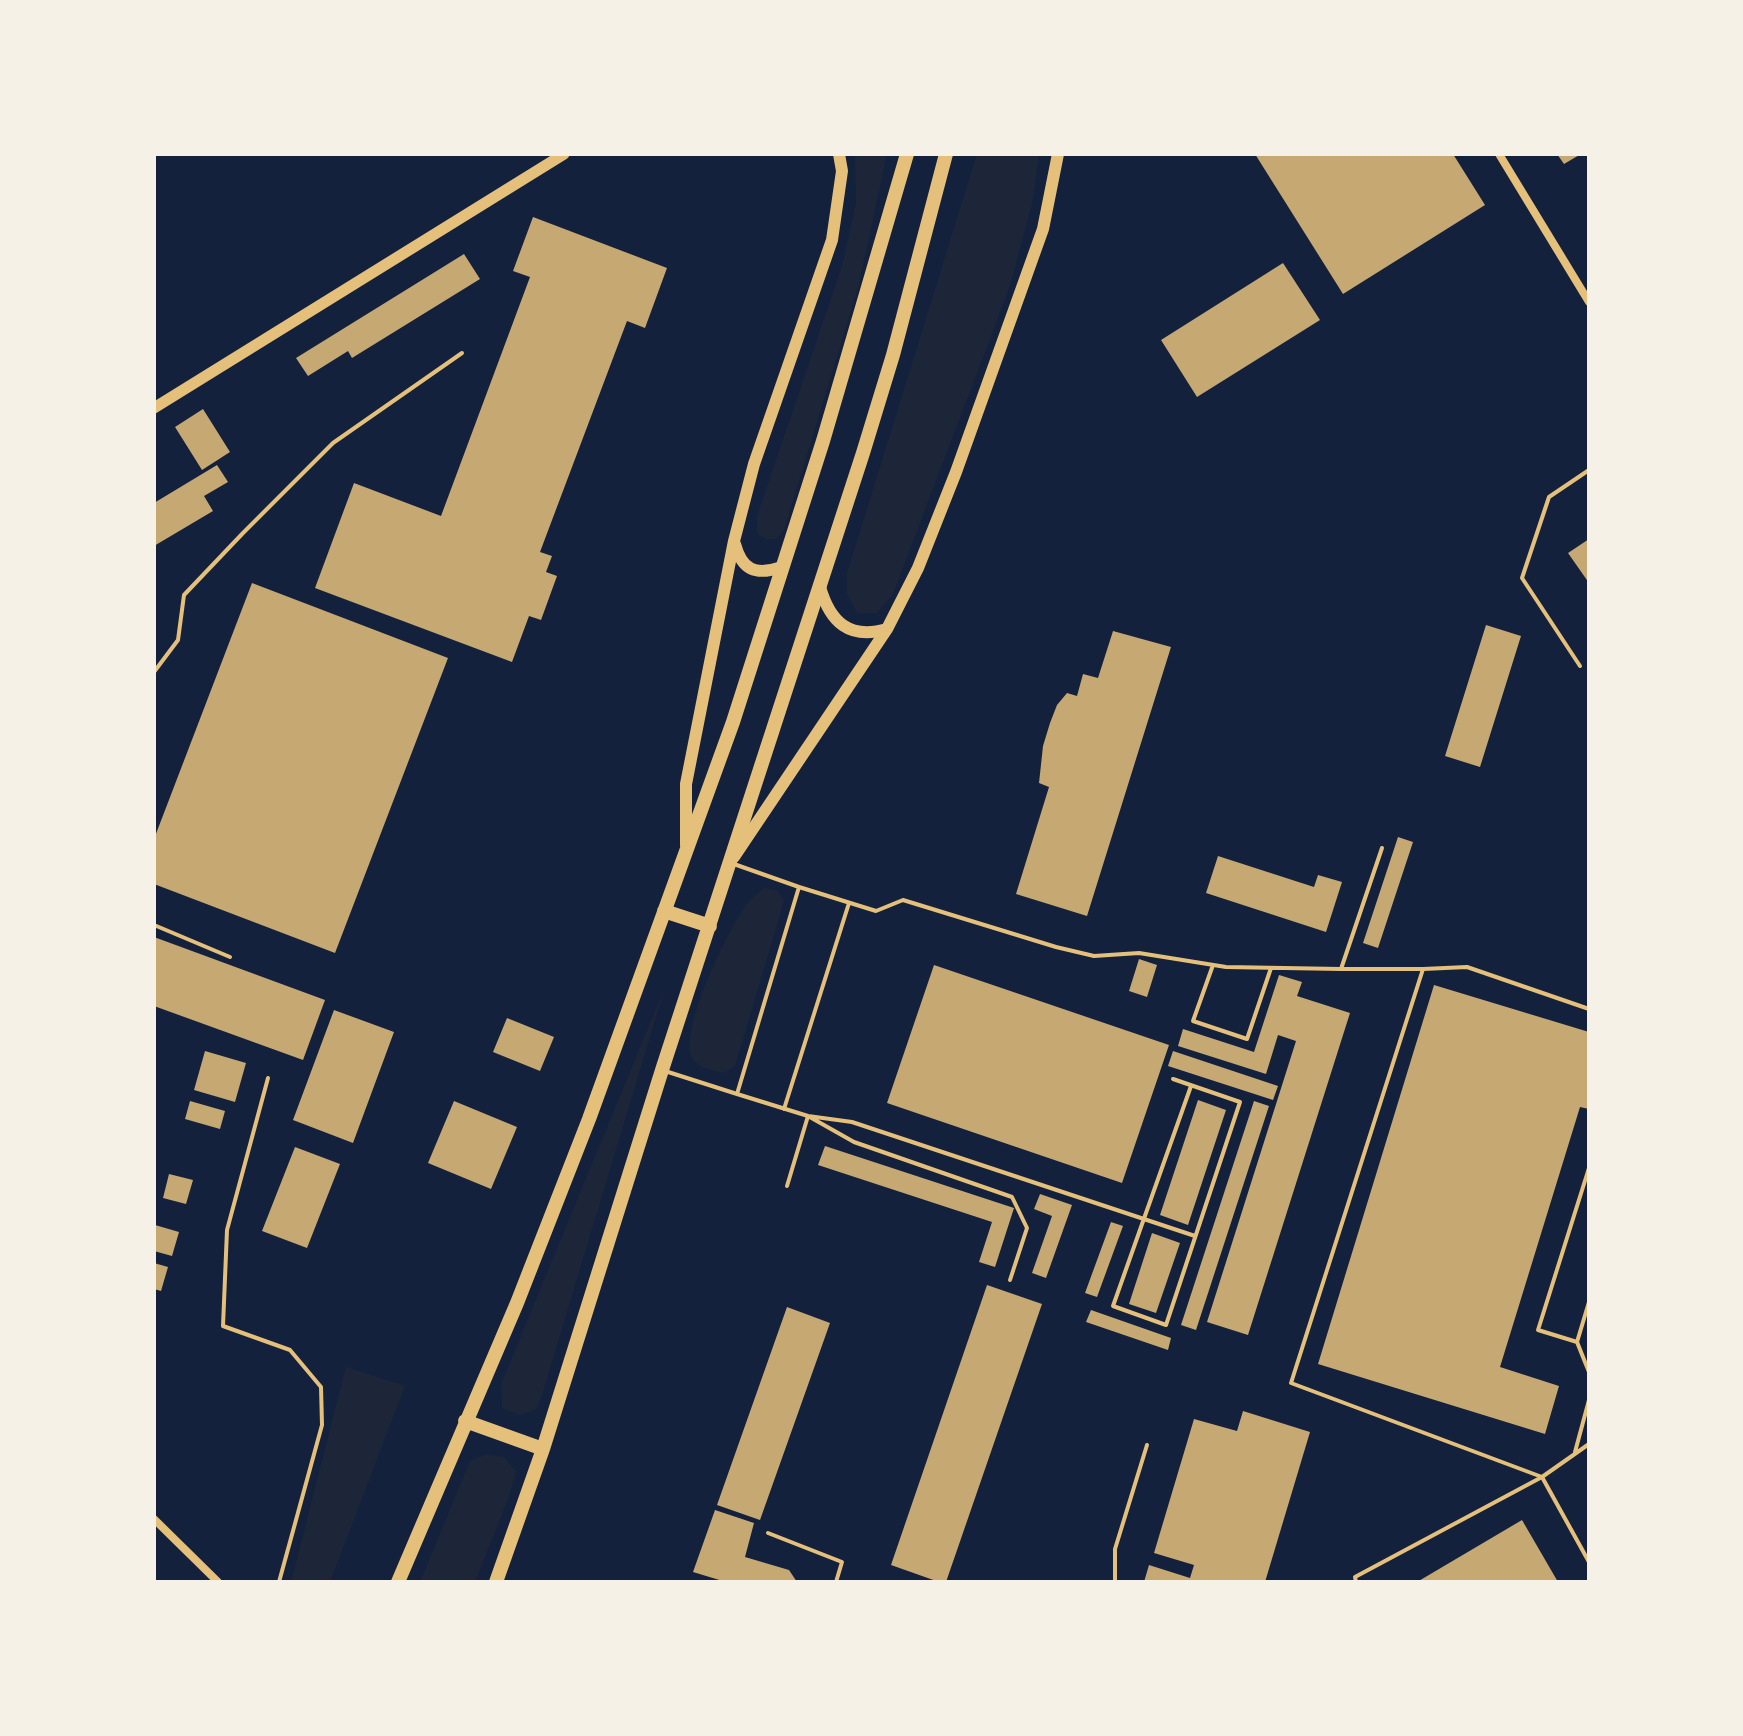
<!DOCTYPE html>
<html>
<head>
<meta charset="utf-8">
<style>
  body { margin:0 }
  #map { position:relative; width:1743px; height:1736px; overflow:hidden; background:#14213d; font-family:"Crimson Pro",serif }
  canvas { display:block }
  .frame { position:absolute; inset:0; border:156px solid #f6f1e7; pointer-events:none }
</style>
</head>
<body>
<div id="map">
<canvas width="1743" height="1736"></canvas>
<div class="frame"></div>
</div>
<script>
const ctx = document.querySelector('canvas').getContext('2d');
ctx.lineJoin = 'round';
function fill(path, color) {
  ctx.fillStyle = color;
  ctx.fill(path, 'evenodd');
}
function stroke(path, color, width, dash) {
  ctx.strokeStyle = color;
  ctx.lineWidth = width;
  ctx.lineCap = dash ? 'butt' : 'round';
  ctx.setLineDash(dash || []);
  ctx.stroke(path);
}
fill(new Path2D(`
  M 855,154 L 887,154 L 858,288 L 784,530 L 777,539 L 767,539 L 757,534 L 757,516 L 842,266 L 856,203 Z
  M 977,154 L 1039,154 L 1033,199 L 1010,286 L 893,594 L 877,613 L 857,613 L 847,594 L 847,573 Z
  M 764,888 L 777,890 L 784,901 L 735,1066 L 724,1073 C 712,1070 698,1069 692,1057 C 679,1029 728,930 746,905 C 751,899 758,893 764,888 Z
  M 665,987 L 542,1395 L 537,1409 L 519,1415 L 502,1408 L 501,1384 Z
  M 346,1367 L 405,1386 L 330,1582 L 291,1582 Z
  M 487,1454 L 504,1457 L 516,1471 L 509,1497 L 475,1582 L 420,1582 L 470,1461 Z`), '#1d2539');
fill(new Path2D(`
  M 1255,154 L 1453,154 L 1485,205 L 1343,294 Z
  M 1557,154 L 1581,154 L 1564,164 Z
  M 533,217 L 667,268 L 645,328 L 627,321 L 540,552 L 552,556 L 546,572 L 557,576 L 541,620 L 529,616 L 512,662 L 315,588 L 354,483 L 441,516 L 530,277 L 513,271 Z
  M 464,254 L 480,279 L 352,358 L 348,351 L 308,376 L 296,358 Z
  M 1283,263 L 1320,320 L 1197,397 L 1161,340 Z
  M 203,409 L 230,452 L 202,470 L 175,427 Z
  M 217,465 L 228,482 L 204,496 L 213,511 L 154,546 L 154,503 Z
  M 1589,539 L 1589,583 L 1568,553 Z
  M 252,583 L 448,658 L 335,953 L 154,884 L 154,839 Z
  M 1486,625 L 1521,636 L 1480,767 L 1445,756 Z
  M 1113,631 L 1171,647 L 1087,916 L 1016,894 L 1049,787 L 1039,783 L 1043,746 L 1050,723 L 1057,705 L 1067,693 L 1077,696 L 1083,674 L 1098,678 Z
  M 1398,837 L 1413,842 L 1378,948 L 1363,943 Z
  M 1218,856 L 1314,887 L 1318,875 L 1342,882 L 1326,932 L 1206,893 Z
  M 154,937 L 325,1000 L 303,1060 L 154,1006 Z
  M 1139,959 L 1157,965 L 1147,997 L 1129,991 Z
  M 934,965 L 1169,1045 L 1122,1183 L 887,1103 Z
  M 1279,975 L 1302,982 L 1297,996 L 1350,1013 L 1248,1335 L 1207,1322 L 1296,1041 L 1278,1035 L 1266,1074 L 1178,1046 L 1183,1029 L 1254,1052 Z
  M 1434,985 L 1589,1032 L 1589,1109 L 1580,1107 L 1500,1367 L 1559,1386 L 1545,1434 L 1318,1364 Z
  M 334,1010 L 394,1032 L 353,1143 L 293,1120 Z
  M 507,1018 L 554,1037 L 540,1071 L 493,1052 Z
  M 205,1051 L 246,1063 L 235,1102 L 194,1090 Z
  M 1173,1051 L 1278,1086 L 1273,1100 L 1168,1066 Z
  M 1198,1100 L 1226,1110 L 1188,1225 L 1160,1215 Z
  M 190,1101 L 225,1111 L 220,1129 L 185,1119 Z
  M 454,1101 L 517,1127 L 491,1189 L 428,1163 Z
  M 1254,1101 L 1269,1106 L 1196,1330 L 1181,1325 Z
  M 825,1146 L 1014,1208 L 995,1267 L 979,1262 L 992,1222 L 818,1165 Z
  M 295,1147 L 340,1164 L 307,1248 L 262,1231 Z
  M 169,1174 L 193,1180 L 186,1204 L 163,1198 Z
  M 1040,1194 L 1072,1205 L 1046,1278 L 1032,1273 L 1052,1216 L 1034,1209 Z
  M 1111,1222 L 1123,1226 L 1097,1297 L 1085,1293 Z
  M 155,1225 L 179,1232 L 172,1256 L 154,1251 Z
  M 1152,1233 L 1180,1243 L 1156,1313 L 1129,1304 Z
  M 154,1263 L 168,1267 L 161,1291 L 154,1289 Z
  M 987,1285 L 1042,1304 L 946,1582 L 939,1582 L 891,1565 Z
  M 787,1307 L 830,1323 L 760,1520 L 717,1505 Z
  M 1091,1310 L 1171,1338 L 1168,1350 L 1086,1322 Z
  M 1243,1411 L 1310,1432 L 1265,1582 L 1144,1582 L 1149,1565 L 1190,1578 L 1194,1565 L 1154,1553 L 1194,1419 L 1237,1431 Z
  M 715,1510 L 754,1523 L 745,1557 L 789,1570 L 797,1582 L 726,1582 L 693,1572 Z
  M 1522,1520 L 1558,1582 L 1417,1582 Z`), '#c6a872');
stroke(new Path2D(`
  M 1580,666 L 1522,578 L 1549,497 L 1589,470
  M 154,672 L 178,640 L 184,595 L 243,533 L 333,443 L 462,353
  M 799,887 L 876,911 L 903,900 L 1056,947 L 1094,956 L 1139,953 L 1226,967 L 1341,969 L 1382,848
  M 154,925 L 230,957
  M 1213,965 L 1193,1021 L 1247,1039 L 1271,968
  M 1341,969 L 1423,969
  M 1589,1009 L 1467,967 L 1423,969 L 1291,1383 L 1542,1477 L 1589,1562
  M 665,1071 L 737,1094 L 799,887 L 731,863
  M 268,1078 L 227,1230 L 223,1326 L 290,1350 L 321,1387 L 322,1425 L 279,1582
  M 1173,1079 L 1240,1102 L 1166,1325 L 1113,1306 L 1191,1086
  M 737,1094 L 808,1116 L 852,1122 L 1195,1236
  M 784,1109 L 849,903
  M 787,1186 L 808,1116 L 854,1142 L 1012,1197 L 1027,1228 L 1010,1280
  M 1589,1302 L 1577,1342 L 1589,1372
  M 1577,1342 L 1538,1330 L 1589,1168
  M 1575,1452 L 1589,1400
  M 768,1533 L 842,1562 L 836,1582
  M 1115,1582 L 1115,1549 L 1147,1445
  M 1356,1582 L 1355,1577 L 1542,1477 L 1589,1444`), '#e5c07b', 4);
stroke(new Path2D(`
  M 1499,154 L 1589,302
  M 154,1519 L 218,1582`), '#e5c07b', 8);
stroke(new Path2D(`
  M 154,408 L 564,154`), '#e5c07b', 11);
stroke(new Path2D(`
  M 735,544 C 742,570 755,576 782,567
  M 820,587 C 830,622 849,640 887,629
  M 686,845 L 686,784 L 734,541 L 754,464 L 832,240 L 842,171 L 839,154
  M 734,857 L 887,629 L 918,568 L 956,472 L 1043,229 L 1058,154`), '#e5c07b', 12);
stroke(new Path2D(`
  M 664,911 L 710,926
  M 465,1421 L 543,1449
  M 398,1582 L 517,1303 L 589,1119 L 733,722 L 823,441 L 907,154
  M 496,1582 L 543,1449 L 662,1070 L 863,453 L 893,355 L 946,154`), '#e5c07b', 14);
</script>
</body>
</html>
